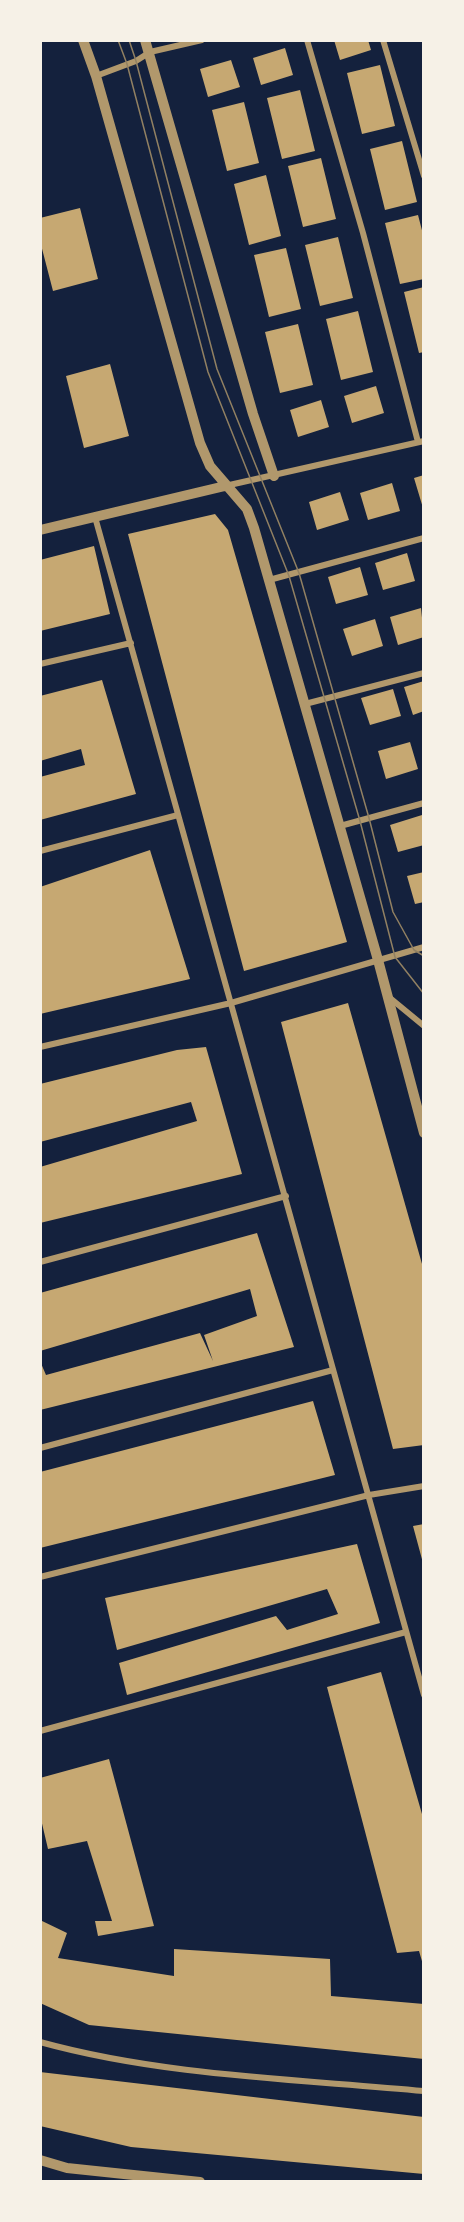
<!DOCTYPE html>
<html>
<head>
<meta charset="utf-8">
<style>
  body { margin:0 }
  #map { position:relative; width:464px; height:2222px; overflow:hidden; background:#14213d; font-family:Helvetica,sans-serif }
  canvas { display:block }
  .frame { position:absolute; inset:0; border:42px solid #f6f1e7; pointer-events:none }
</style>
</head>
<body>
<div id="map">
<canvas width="464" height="2222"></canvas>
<div class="frame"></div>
</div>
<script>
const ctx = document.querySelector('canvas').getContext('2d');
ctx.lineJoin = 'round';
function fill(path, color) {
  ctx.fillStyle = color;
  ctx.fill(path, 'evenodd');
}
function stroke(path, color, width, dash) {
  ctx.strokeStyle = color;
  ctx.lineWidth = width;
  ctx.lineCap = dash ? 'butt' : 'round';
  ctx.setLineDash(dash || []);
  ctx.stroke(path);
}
fill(new Path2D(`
  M 334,40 L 368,40 L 371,50 L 340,60 Z
  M 285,48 L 293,75 L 261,85 L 253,58 Z
  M 231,60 L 240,87 L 208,97 L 200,69 Z
  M 380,65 L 395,126 L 362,134 L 347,73 Z
  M 300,90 L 315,151 L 282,159 L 267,98 Z
  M 244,102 L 259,163 L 227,171 L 212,110 Z
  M 402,141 L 417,202 L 385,210 L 370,149 Z
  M 321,158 L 336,219 L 303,227 L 288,166 Z
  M 266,175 L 281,236 L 249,245 L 234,184 Z
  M 80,208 L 98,279 L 53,291 L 40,241 L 40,218 Z
  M 418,215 L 424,238 L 424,279 L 400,284 L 385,223 Z
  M 338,237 L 353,298 L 320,306 L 305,245 Z
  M 286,248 L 301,309 L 269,317 L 254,255 Z
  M 424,287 L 424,352 L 419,353 L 404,292 Z
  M 358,311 L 373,372 L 341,380 L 326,319 Z
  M 298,324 L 313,385 L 280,393 L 265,332 Z
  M 110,364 L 129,436 L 84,448 L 66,376 Z
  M 376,386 L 384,413 L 352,423 L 344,396 Z
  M 321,400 L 329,427 L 298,437 L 290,410 Z
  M 424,475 L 424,508 L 423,508 L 414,478 Z
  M 392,483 L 400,511 L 368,520 L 360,493 Z
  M 340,492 L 349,520 L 317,530 L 309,502 Z
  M 215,514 L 228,530 L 347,942 L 244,971 L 128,534 Z
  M 94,546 L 110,614 L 40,631 L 40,560 Z
  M 407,553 L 415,581 L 383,590 L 375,563 Z
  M 360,567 L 368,595 L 336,604 L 328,577 Z
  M 421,608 L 424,637 L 398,645 L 390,617 Z
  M 375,619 L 383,646 L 352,656 L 343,629 Z
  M 102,680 L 136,794 L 40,820 L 40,777 L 85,765 L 81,749 L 40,761 L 40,696 Z
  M 424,681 L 424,711 L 413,715 L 404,687 Z
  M 393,689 L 401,716 L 370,725 L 361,698 Z
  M 410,742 L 418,769 L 386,779 L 378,751 Z
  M 422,815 L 424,845 L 398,852 L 390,825 Z
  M 150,850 L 190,979 L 40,1014 L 40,887 Z
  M 424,872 L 424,902 L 415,904 L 407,876 Z
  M 348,1003 L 424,1271 L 424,1445 L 393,1449 L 281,1022 Z
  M 206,1047 L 242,1174 L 40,1223 L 40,1167 L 197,1121 L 191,1102 L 40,1142 L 40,1084 L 177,1050 Z
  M 257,1233 L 294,1347 L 40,1410 L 40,1361 L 46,1375 L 200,1333 L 213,1361 L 204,1335 L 257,1316 L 250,1289 L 40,1351 L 40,1293 Z
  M 313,1401 L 335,1475 L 40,1548 L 40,1472 Z
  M 424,1524 L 424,1562 L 423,1563 L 413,1526 Z
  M 357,1544 L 380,1623 L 127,1695 L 119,1663 L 276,1616 L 287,1630 L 338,1614 L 327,1589 L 117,1650 L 105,1598 Z
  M 381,1672 L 424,1821 L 424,1968 L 419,1951 L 397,1953 L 327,1687 Z
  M 109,1759 L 154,1926 L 98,1936 L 95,1921 L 112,1921 L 87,1841 L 48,1849 L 40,1815 L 40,1778 Z
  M 40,1920 L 67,1933 L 58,1958 L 174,1976 L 174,1949 L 330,1959 L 331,1996 L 424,2004 L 424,2059 L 89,2025 L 40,2003 Z
  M 40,2072 L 424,2117 L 424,2174 L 131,2147 L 40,2126 Z`), '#c6a872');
stroke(new Path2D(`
  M 307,40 L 363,233 L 418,442
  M 383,40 L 424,176
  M 96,76 L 136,61 L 150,52 L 202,40
  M 225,486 L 424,441
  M 95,517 L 424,1695
  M 269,580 L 424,538
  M 40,664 L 131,643
  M 305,704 L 424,673
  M 340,826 L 424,803
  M 40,851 L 178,815
  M 390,998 L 424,1026
  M 40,1047 L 231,1003 L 424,947
  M 40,1262 L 286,1196
  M 40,1448 L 333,1370
  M 40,1577 L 369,1495 L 424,1486
  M 40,1731 L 406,1632
  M 40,2042 C 163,2076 297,2079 424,2091`), '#b1986c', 6);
stroke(new Path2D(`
  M 83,40 L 96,76 L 200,443 L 210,466 L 247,509 L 254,528 L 378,960 L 424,1133
  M 145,40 L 253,414 L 274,476
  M 40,530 L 225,486
  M 40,2160 L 67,2168 L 200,2182`), '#b1986c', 10);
stroke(new Path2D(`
  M 118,40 L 127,64 L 208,372 L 289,576 L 360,821 L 395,957 L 424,994
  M 129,40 L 136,61 L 217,369 L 299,573 L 369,818 L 393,912 L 414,950 L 424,956`), '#918062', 1.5);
</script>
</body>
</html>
